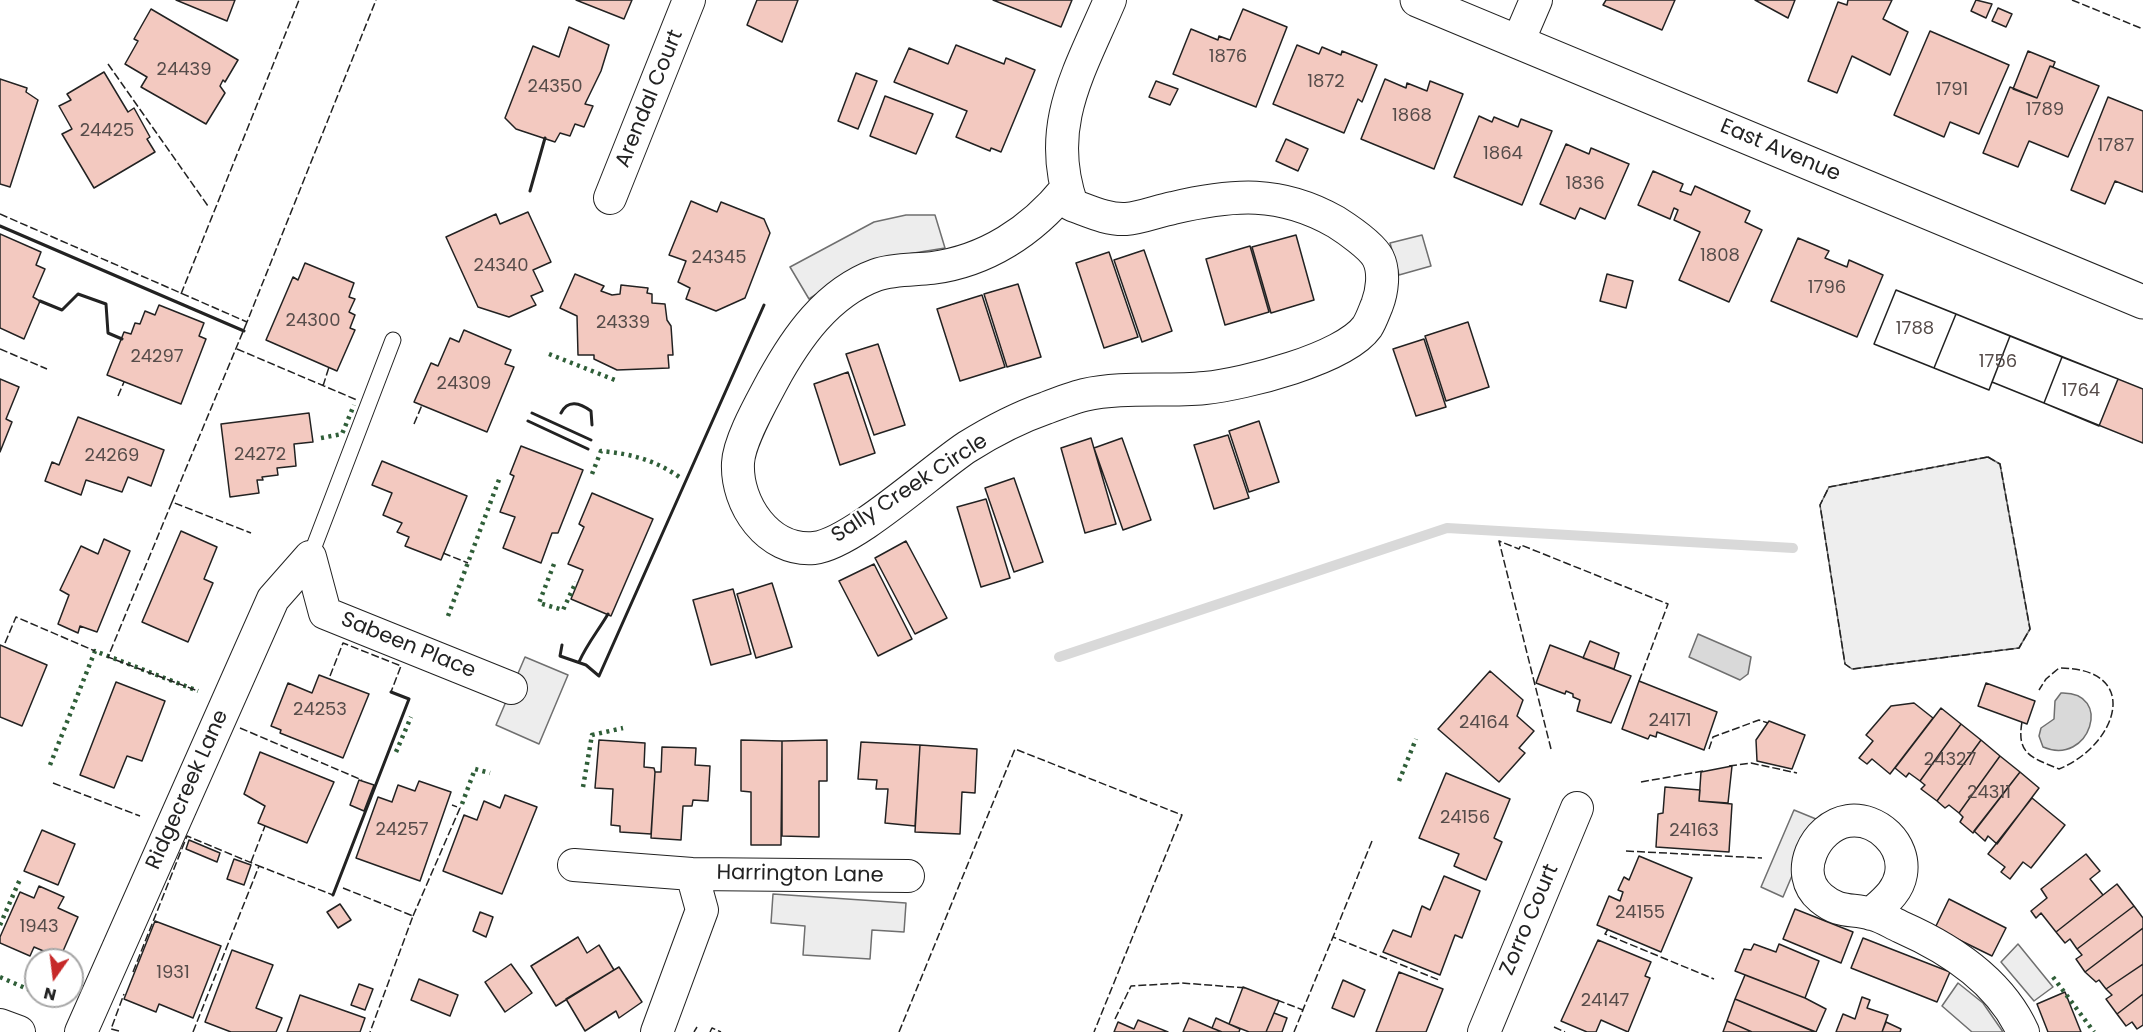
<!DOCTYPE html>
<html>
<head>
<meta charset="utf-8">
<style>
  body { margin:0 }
  #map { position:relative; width:2143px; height:1032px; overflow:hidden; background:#fff; font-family:Poppins,sans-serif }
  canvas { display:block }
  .north { position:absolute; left:24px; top:948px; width:60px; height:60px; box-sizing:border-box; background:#fff; border:2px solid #a7a7a7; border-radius:50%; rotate:194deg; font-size:16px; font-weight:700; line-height:24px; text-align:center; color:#222 }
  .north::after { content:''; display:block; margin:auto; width:21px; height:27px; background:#c62828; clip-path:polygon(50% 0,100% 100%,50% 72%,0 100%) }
</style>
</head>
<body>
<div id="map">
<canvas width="2143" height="1032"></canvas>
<div class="north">N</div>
</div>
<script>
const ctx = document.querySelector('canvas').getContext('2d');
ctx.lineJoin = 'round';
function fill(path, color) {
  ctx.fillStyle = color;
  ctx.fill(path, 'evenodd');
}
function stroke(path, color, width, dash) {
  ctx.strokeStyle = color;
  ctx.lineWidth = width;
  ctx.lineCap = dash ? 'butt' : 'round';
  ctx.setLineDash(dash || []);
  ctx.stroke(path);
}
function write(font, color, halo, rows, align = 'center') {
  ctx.font = font + ' Poppins,sans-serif';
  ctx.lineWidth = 4.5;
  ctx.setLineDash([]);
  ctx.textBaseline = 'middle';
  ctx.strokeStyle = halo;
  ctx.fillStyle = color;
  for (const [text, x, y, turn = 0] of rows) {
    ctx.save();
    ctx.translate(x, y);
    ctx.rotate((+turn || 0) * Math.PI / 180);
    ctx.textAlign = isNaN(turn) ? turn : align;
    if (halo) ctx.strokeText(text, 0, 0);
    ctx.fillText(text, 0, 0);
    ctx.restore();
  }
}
const green = new Path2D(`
  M 1988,457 L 2000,464 L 2030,629 L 2019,648 L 1852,669 L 1845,664 L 1820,505 L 1829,487 Z`);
fill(green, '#eee');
stroke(green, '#6f6f6f', 1.5);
const parking = new Path2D(`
  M 906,215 L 935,215 L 945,248 L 883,258 L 850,272 L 809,299 L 790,267 L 874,222 Z
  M 1422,235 L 1431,266 L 1399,275 L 1390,243 Z
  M 525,657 L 568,675 L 539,744 L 496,725 Z
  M 1794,810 L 1816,819 L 1783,897 L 1761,887 Z
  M 773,894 L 906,903 L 904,932 L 872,930 L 870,959 L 803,955 L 805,926 L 771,923 Z
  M 2018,944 L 2053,987 L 2034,1001 L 2001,962 Z
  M 1958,983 L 1983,1003 L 2003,1032 L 1972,1032 L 1942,1006 Z`);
fill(parking, '#ededed');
stroke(parking, '#6f6f6f', 1.5);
const water = new Path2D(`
  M 1698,634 L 1751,657 L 1748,674 L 1740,680 L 1689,657 Z
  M 2061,693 C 2114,691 2090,767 2043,747 L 2039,736 L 2041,728 L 2054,719 L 2055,701 Z`);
fill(water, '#d9d9d9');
stroke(water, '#6f6f6f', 1.5);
stroke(new Path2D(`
  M 1059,657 L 1447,528 L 1793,548`), '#d9d9d9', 10);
const building = new Path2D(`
  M 176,0 L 235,0 L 227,21 Z
  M 576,0 L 632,0 L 624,19 Z
  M 757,0 L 798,0 L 782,42 L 747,25 Z
  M 993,0 L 1072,0 L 1061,27 Z
  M 1606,0 L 1675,0 L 1662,30 L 1603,5 Z
  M 1755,0 L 1795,0 L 1788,18 Z
  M 1848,0 L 1892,0 L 1883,19 L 1908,32 L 1890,75 L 1852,56 L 1837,93 L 1808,81 L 1838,2 L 1847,5 Z
  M 1976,0 L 1992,4 L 1986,18 L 1971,11 Z
  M 1998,8 L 2012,14 L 2006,27 L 1992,21 Z
  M 151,9 L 238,60 L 225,82 L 223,80 L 220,86 L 225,93 L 206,124 L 141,87 L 147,77 L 125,64 L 138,41 L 134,39 Z
  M 1243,9 L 1287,27 L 1256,107 L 1173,74 L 1191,29 L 1218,40 L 1219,36 L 1230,40 Z
  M 569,27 L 609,45 L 601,71 L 585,104 L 593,106 L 584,127 L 575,124 L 570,136 L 560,133 L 555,142 L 516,129 L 505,118 L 533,46 L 559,57 Z
  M 1930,31 L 2009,65 L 1979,134 L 1950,122 L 1944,137 L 1894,115 Z
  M 956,45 L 1004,64 L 1006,58 L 1035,70 L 1001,152 L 991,148 L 990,151 L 956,137 L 967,111 L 894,82 L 909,48 L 948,64 Z
  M 1297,45 L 1319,54 L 1322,47 L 1341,55 L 1342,51 L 1377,65 L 1362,102 L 1358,99 L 1344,133 L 1273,104 Z
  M 2028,51 L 2055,62 L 2053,67 L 2050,66 L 2037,98 L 2013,89 Z
  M 2050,66 L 2099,86 L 2068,157 L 2029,141 L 2018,167 L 1983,153 L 2010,87 L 2037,98 Z
  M 104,72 L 128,112 L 134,108 L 150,137 L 147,139 L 155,152 L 94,188 L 62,134 L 72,129 L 59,106 L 71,100 L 67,94 Z
  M 856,73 L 877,81 L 858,129 L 838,121 Z
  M 0,79 L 27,88 L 26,92 L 38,100 L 10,187 L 0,184 Z
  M 1385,79 L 1406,88 L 1407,83 L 1427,91 L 1430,81 L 1463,94 L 1434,169 L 1361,139 Z
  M 1156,81 L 1178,89 L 1170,105 L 1149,97 Z
  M 885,96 L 933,114 L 916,154 L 870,136 Z
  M 2108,97 L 2143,111 L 2143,192 L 2115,181 L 2105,204 L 2071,190 Z
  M 1479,116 L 1492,122 L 1494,117 L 1518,127 L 1521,119 L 1552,131 L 1522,205 L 1454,177 Z
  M 1286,139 L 1308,149 L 1298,171 L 1276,161 Z
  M 1566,144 L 1589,154 L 1591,148 L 1629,164 L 1605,219 L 1580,208 L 1575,219 L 1540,204 Z
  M 1653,171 L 1683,184 L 1680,191 L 1691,195 L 1695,186 L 1750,211 L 1745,222 L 1762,230 L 1729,302 L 1679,280 L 1700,232 L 1674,220 L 1678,210 L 1674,208 L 1670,219 L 1638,205 Z
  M 691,201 L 717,212 L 721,202 L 764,219 L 770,233 L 745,298 L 716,311 L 686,299 L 690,288 L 678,282 L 686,261 L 669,255 Z
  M 528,212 L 551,262 L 533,270 L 543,291 L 531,296 L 536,305 L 509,317 L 478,307 L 446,237 L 496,214 L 500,224 Z
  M 0,234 L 41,252 L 36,265 L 45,269 L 33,297 L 40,301 L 24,339 L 0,328 Z
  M 1296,235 L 1314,300 L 1271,313 L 1252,247 Z
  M 1798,238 L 1829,251 L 1825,258 L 1847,267 L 1849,260 L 1883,275 L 1857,337 L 1771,301 Z
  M 1250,246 L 1269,312 L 1225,325 L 1206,259 Z
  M 1144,250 L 1172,331 L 1142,342 L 1114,260 Z
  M 1109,252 L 1138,337 L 1104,348 L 1076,263 Z
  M 305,263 L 354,283 L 349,297 L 355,299 L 349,312 L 355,315 L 350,328 L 355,330 L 337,371 L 266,340 L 293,277 L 298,280 Z
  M 575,274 L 604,286 L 601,291 L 612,295 L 620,294 L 621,285 L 648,288 L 647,293 L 652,294 L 652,303 L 665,304 L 667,320 L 671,326 L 673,355 L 668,355 L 669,368 L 617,370 L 594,359 L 594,355 L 578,355 L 577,316 L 560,308 Z
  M 1607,274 L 1633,281 L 1626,308 L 1600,301 Z
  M 1018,284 L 1041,357 L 1007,367 L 984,294 Z
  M 1896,290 L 2143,389 L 2143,443 L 1992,382 L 1989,390 L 1874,344 Z
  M 1896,290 L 1956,314 L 1934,368 L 1874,344 Z
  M 982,295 L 1005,367 L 960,381 L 937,309 Z
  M 159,305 L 204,323 L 199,336 L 206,339 L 181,404 L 107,375 L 124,332 L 131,334 L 135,323 L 140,324 L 145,311 L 155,315 Z
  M 1956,314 L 2010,336 L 1989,390 L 1934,368 Z
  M 1468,322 L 1489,387 L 1446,401 L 1425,336 Z
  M 464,330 L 511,350 L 505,364 L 514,367 L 487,432 L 414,402 L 431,363 L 438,366 L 450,338 L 459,342 Z
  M 2010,336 L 2062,357 L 2044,403 L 1992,382 Z
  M 1424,339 L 1446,407 L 1416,416 L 1393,349 Z
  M 878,344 L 905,425 L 874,435 L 846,354 Z
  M 2062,357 L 2118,379 L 2099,426 L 2044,403 Z
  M 848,372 L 875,453 L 840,465 L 814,384 Z
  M 0,379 L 19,387 L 6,419 L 12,422 L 0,452 Z
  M 309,413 L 313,442 L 294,444 L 296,466 L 277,468 L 278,475 L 262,477 L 263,480 L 257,480 L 259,493 L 230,497 L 221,424 Z
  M 78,417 L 164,450 L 151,486 L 128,477 L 122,492 L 86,480 L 81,495 L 45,481 L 52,462 L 59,465 Z
  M 1259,421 L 1279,482 L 1249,492 L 1229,431 Z
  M 1228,435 L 1249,498 L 1214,509 L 1194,445 Z
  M 1091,438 L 1116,524 L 1085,533 L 1061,448 Z
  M 1122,438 L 1151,520 L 1123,530 L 1094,448 Z
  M 521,446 L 583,470 L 558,533 L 552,533 L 541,563 L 503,548 L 515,517 L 500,512 L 514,476 L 510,474 Z
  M 382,461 L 467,496 L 441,560 L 405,546 L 409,537 L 397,532 L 402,523 L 383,515 L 392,493 L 372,485 Z
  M 1014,478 L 1043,562 L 1014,572 L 985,488 Z
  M 592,493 L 653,519 L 611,616 L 571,599 L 583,570 L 568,564 L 584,527 L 579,524 Z
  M 986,499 L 1010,578 L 981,587 L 957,507 Z
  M 181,531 L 217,547 L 204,579 L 213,583 L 188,642 L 142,622 Z
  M 104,539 L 130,551 L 97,632 L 80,626 L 78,633 L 58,624 L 69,595 L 60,590 L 81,546 L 98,554 Z
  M 906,541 L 947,618 L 915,634 L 875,558 Z
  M 874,564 L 912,639 L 878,656 L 839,581 Z
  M 772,583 L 792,647 L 756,658 L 737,594 Z
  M 733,589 L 751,654 L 711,665 L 693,600 Z
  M 1590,641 L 1619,653 L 1614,669 L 1583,658 Z
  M 0,645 L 47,665 L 22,726 L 0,717 Z
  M 1550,645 L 1631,676 L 1611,723 L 1577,711 L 1580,700 L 1573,697 L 1573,694 L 1566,691 L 1565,694 L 1536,683 Z
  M 1490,671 L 1523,700 L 1517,716 L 1534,731 L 1519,748 L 1525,753 L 1499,782 L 1438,729 Z
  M 319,675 L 369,694 L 343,758 L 280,733 L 281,730 L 271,726 L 288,683 L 312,693 Z
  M 1639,681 L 1717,712 L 1704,750 L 1657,732 L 1656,737 L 1650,735 L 1648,739 L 1622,729 Z
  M 116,682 L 165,701 L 142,761 L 127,756 L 114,788 L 80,775 Z
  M 1986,683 L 2035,701 L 2027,724 L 1978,706 Z
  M 1914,703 L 1933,718 L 1890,774 L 1872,759 L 1867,764 L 1859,758 L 1873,741 L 1866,735 L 1891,706 Z
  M 1941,708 L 1961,724 L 1920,781 L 1909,773 L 1906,777 L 1895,768 Z
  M 1769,721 L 1805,735 L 1792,769 L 1757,761 L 1756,740 Z
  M 1961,724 L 1981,740 L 1937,801 L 1921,789 L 1925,785 L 1920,781 Z
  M 599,740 L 645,743 L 644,767 L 654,768 L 655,772 L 651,834 L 620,832 L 620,826 L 611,825 L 613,789 L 595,788 Z
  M 741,740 L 782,741 L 781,845 L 751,845 L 751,792 L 741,791 Z
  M 827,740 L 827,781 L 819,781 L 819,837 L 782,836 L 782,741 Z
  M 1981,740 L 2000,756 L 1959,813 L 1949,805 L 1945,808 L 1937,801 Z
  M 861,742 L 920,745 L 915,826 L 885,823 L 888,789 L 876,789 L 877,780 L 858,779 Z
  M 920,745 L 977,749 L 975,793 L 962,792 L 960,834 L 915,832 Z
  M 662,747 L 696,748 L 695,765 L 710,766 L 708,801 L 693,800 L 692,806 L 683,806 L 681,840 L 651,838 L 655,772 L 661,772 Z
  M 260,752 L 334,782 L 307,843 L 258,823 L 265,806 L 244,794 Z
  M 2000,756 L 2020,772 L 1973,833 L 1960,822 L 1963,817 L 1959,813 Z
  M 1732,766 L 1728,803 L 1699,801 L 1701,772 Z
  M 2020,772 L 2039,788 L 1997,844 L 1988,836 L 1985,841 L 1974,831 Z
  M 1446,773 L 1510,799 L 1494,838 L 1502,842 L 1486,880 L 1454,866 L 1459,854 L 1419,838 Z
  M 359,780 L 374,785 L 364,811 L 350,805 Z
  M 419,781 L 451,792 L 420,881 L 356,858 L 378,797 L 392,802 L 398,785 L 415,791 Z
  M 1665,787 L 1700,790 L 1699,801 L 1732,804 L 1729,852 L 1656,847 L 1658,814 L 1663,813 Z
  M 505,795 L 537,807 L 502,894 L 443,871 L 464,815 L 477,820 L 484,801 L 500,808 Z
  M 2032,798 L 2065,825 L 2031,868 L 2023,862 L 2010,879 L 2001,872 L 2005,867 L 1988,854 Z
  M 42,830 L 75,844 L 58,885 L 24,871 Z
  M 189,840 L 220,853 L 217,862 L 186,849 Z
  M 2086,854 L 2100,871 L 2090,879 L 2103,895 L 2056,932 L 2041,913 L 2036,918 L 2031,911 L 2047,898 L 2041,889 Z
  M 1639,856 L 1692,878 L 1661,952 L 1597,925 L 1609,896 L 1620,901 L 1623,892 L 1618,890 L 1624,877 L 1629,880 Z
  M 234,859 L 251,865 L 244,885 L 227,879 Z
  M 1444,876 L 1480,891 L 1462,938 L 1455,935 L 1440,975 L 1383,952 L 1393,930 L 1411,937 L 1422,906 L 1430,910 Z
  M 2117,884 L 2134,906 L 2077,949 L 2070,939 L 2065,943 L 2056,932 Z
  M 39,886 L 64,897 L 58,908 L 78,917 L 60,958 L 34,947 L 30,956 L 0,943 L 0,937 L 20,892 L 34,898 Z
  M 1949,899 L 2006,928 L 1992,956 L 1935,928 Z
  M 340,904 L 351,920 L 338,928 L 327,912 Z
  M 2134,906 L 2143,918 L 2143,928 L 2085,972 L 2076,959 L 2082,955 L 2077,949 Z
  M 1795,909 L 1853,932 L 1841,963 L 1783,939 Z
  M 480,912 L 493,917 L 486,937 L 473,931 Z
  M 155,921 L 221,946 L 193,1018 L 159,1004 L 156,1012 L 124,999 Z
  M 2143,928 L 2143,964 L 2106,989 L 2099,980 L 2096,982 L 2085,972 Z
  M 578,937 L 587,953 L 599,945 L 614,970 L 556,1006 L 531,966 Z
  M 1863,938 L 1950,972 L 1937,1002 L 1851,968 Z
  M 1598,940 L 1651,962 L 1645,976 L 1650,978 L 1628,1032 L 1601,1020 L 1596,1032 L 1587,1032 L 1561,1021 Z
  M 1754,944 L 1776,952 L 1779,944 L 1819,961 L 1805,998 L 1735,971 L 1744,949 L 1751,950 Z
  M 232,950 L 273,965 L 256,1008 L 282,1018 L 276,1032 L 231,1032 L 205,1022 Z
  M 511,964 L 532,993 L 505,1012 L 485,982 Z
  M 2143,964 L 2143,994 L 2117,1014 L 2106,999 L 2112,995 L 2106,989 Z
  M 619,967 L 642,1002 L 619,1018 L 616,1011 L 585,1031 L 566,999 Z
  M 1399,972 L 1443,989 L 1426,1032 L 1376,1032 Z
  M 1745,975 L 1805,998 L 1826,1009 L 1816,1032 L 1735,999 Z
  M 419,979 L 458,995 L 450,1016 L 411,1000 Z
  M 1343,980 L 1365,990 L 1354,1017 L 1332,1008 Z
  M 359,984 L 373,989 L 365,1010 L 351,1005 Z
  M 1243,987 L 1279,1001 L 1266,1032 L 1249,1032 L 1229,1024 Z
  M 2065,992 L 2081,1032 L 2048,1032 L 2037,1004 Z
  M 2143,994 L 2143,1025 L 2137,1029 L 2132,1022 L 2126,1026 L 2117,1014 Z
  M 300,995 L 365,1018 L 360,1032 L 287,1032 Z
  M 1862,997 L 1870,1000 L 1867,1008 L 1888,1015 L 1882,1032 L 1836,1032 L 1843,1014 L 1855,1019 Z
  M 1735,999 L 1815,1032 L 1752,1032 L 1727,1021 Z
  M 1274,1013 L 1287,1018 L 1282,1032 L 1266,1032 Z
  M 1189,1018 L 1212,1028 L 1222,1032 L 1183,1032 Z
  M 1216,1018 L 1240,1029 L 1239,1032 L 1222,1032 L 1212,1028 Z
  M 1138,1020 L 1168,1032 L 1114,1032 L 1118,1022 L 1134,1029 Z
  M 1727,1021 L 1752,1032 L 1723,1032 Z
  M 1886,1022 L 1901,1029 L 1900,1032 L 1882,1032 Z`);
fill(building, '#f3c9c0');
stroke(building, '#222', 1.5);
const lane = new Path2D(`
  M 310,557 L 393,340`);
const street = new Path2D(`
  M 1518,42 L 1536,0
  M 1066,189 C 1032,231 986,261 932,268 C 914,270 893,269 876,275 C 827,293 796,338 772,382 C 761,403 739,441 738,463 C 736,504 768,552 814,548 C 852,544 932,470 967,447 C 991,432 1020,417 1046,408 C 1059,403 1072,398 1084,395 C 1123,386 1165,392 1205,388 C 1244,384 1344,359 1367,327 C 1371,321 1374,312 1377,305 C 1382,292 1385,272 1378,258 C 1372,246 1347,229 1336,222 C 1280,190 1233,194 1173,208 C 1158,211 1141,218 1126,219 C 1107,220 1089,211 1072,205 C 1044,126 1080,71 1110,0
  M 610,198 L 689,0
  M 310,557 L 325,613 L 511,688
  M 574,865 L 692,874 L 908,876
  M 1871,914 C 1884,902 1898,892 1901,874 C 1906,844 1877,817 1848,821 C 1815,826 1792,874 1821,898 C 1840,914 1851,908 1872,914 C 1882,916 1892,923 1901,927 C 1951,949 2000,981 2023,1032
  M 0,1025 L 19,1032
  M 81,1032 L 273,599 L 310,557
  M 657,1032 L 702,910 L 692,874
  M 1484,1032 L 1577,808`);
const secondary = new Path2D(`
  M 1417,0 L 2143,302`);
stroke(lane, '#222', 17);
stroke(street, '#222', 34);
stroke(secondary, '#222', 35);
stroke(lane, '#fff', 15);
stroke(street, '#fff', 32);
stroke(secondary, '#fff', 33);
stroke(new Path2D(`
  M 549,354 L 615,380
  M 321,438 L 342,434 L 354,405
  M 592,474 L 601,451 C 632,454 656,460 682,479
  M 554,564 L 539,603 L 563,610 L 576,582
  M 448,616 L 500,477
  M 396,752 L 411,717
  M 50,765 L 95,651 L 198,691
  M 1399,781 L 1416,739
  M 583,787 L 592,735 L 623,728
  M 462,804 L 475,769 L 490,773
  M 0,925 L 21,877
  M 0,977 L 32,991 L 36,980
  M 2053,977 L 2094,1032
  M 42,996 L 56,1002`), '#2f5e38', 4.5, [3, 4.5]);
stroke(new Path2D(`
  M 2072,0 L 2143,29
  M 108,64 L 208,206
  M 0,214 L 247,322 L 376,0
  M 181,294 L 299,0
  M 247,322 L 172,502 L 251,533
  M 0,349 L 47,369
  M 237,349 L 357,400
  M 323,386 L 329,367
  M 118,396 L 124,382
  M 414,424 L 422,405
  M 1988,457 L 2000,464 L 2030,629 L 2019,648 L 1852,669 L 1845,664 L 1820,505 L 1829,487 Z
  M 172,502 L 108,657 L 198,691
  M 443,553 L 468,563
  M 5,643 L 16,617 L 95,651
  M 330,676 L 343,643 L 401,666 L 391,692
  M 2022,722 C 2016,755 2033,758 2059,769 C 2118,745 2143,668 2059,668 L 2046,679 L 2039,690
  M 240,728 L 362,780
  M 1551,749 L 1499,541 L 1519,549 L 1521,545 L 1668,604 L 1639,681
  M 1709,749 L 1713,737 L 1759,720 L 1768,723
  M 1729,766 L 1751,763 L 1797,773
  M 1641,782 L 1703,771
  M 53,783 L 140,816
  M 1372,841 L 1333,937 L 1439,980
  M 1626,851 L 1762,858
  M 251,862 L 265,826
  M 343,888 L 413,916 L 370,1032
  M 413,916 L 460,808 L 452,805
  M 1608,929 L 1605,934 L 1714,979
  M 133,972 L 187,836 L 259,866
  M 1277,1000 L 1303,1010 L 1294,1032
  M 1302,1012 L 1333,937
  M 1115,1019 L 1131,986 L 1182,983 L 1247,988
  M 1554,1027 L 1565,1032
  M 119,1031 L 111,1029 L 124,994
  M 193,1032 L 259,866 L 333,895
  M 694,1032 L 697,1027
  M 710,1032 L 712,1028 L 721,1032
  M 899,1032 L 1015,749 L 1182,815 L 1094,1032`), '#222', 1.5, [8, 3]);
stroke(new Path2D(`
  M 530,191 L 545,138
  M 0,226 L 244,331
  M 40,301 L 62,310 L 78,294 L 106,304 L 108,333 L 122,339
  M 532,413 L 591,440
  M 561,413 C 568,399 580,403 591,411 L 592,425
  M 528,421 L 588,449
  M 562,645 L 560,656 L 586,665 L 599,676 L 764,305
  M 579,662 C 587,644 598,631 608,614
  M 333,895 L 409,699 L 391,692`), '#222', 3);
write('18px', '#564c4a', null, [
  ["1876",1228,57],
  ["24439",184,70],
  ["1872",1326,82],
  ["24350",555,87],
  ["1791",1952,90],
  ["1789",2045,110],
  ["1868",1412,116],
  ["24425",107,131],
  ["1787",2116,146],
  ["1864",1503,154],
  ["1836",1585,184],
  ["1808",1720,256],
  ["24345",719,258],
  ["24340",501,266],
  ["1796",1827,288],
  ["24300",313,321],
  ["24339",623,323],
  ["1788",1915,329],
  ["24297",157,357],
  ["1756",1998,362],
  ["24309",464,384],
  ["1764",2081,391],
  ["24272",260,455],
  ["24269",112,456],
  ["24253",320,710],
  ["24171",1670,721],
  ["24164",1484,723],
  ["24327",1950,760],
  ["24311",1989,793],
  ["24156",1465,818],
  ["24257",402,830],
  ["24163",1694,831],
  ["24155",1640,913],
  ["1943",39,927],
  ["1931",173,973],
  ["24147",1605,1001]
]);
write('21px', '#222', '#fff', [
  ["Arendal Court",650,99,-68],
  ["East Avenue",1780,151,23],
  ["Sally Creek Circle",910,489,-33],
  ["Sabeen Place",408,646,22],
  ["Ridgecreek Lane",188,790,-66],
  ["Harrington Lane",800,875,1],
  ["Zorro Court",1530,920,-67]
]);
</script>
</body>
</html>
